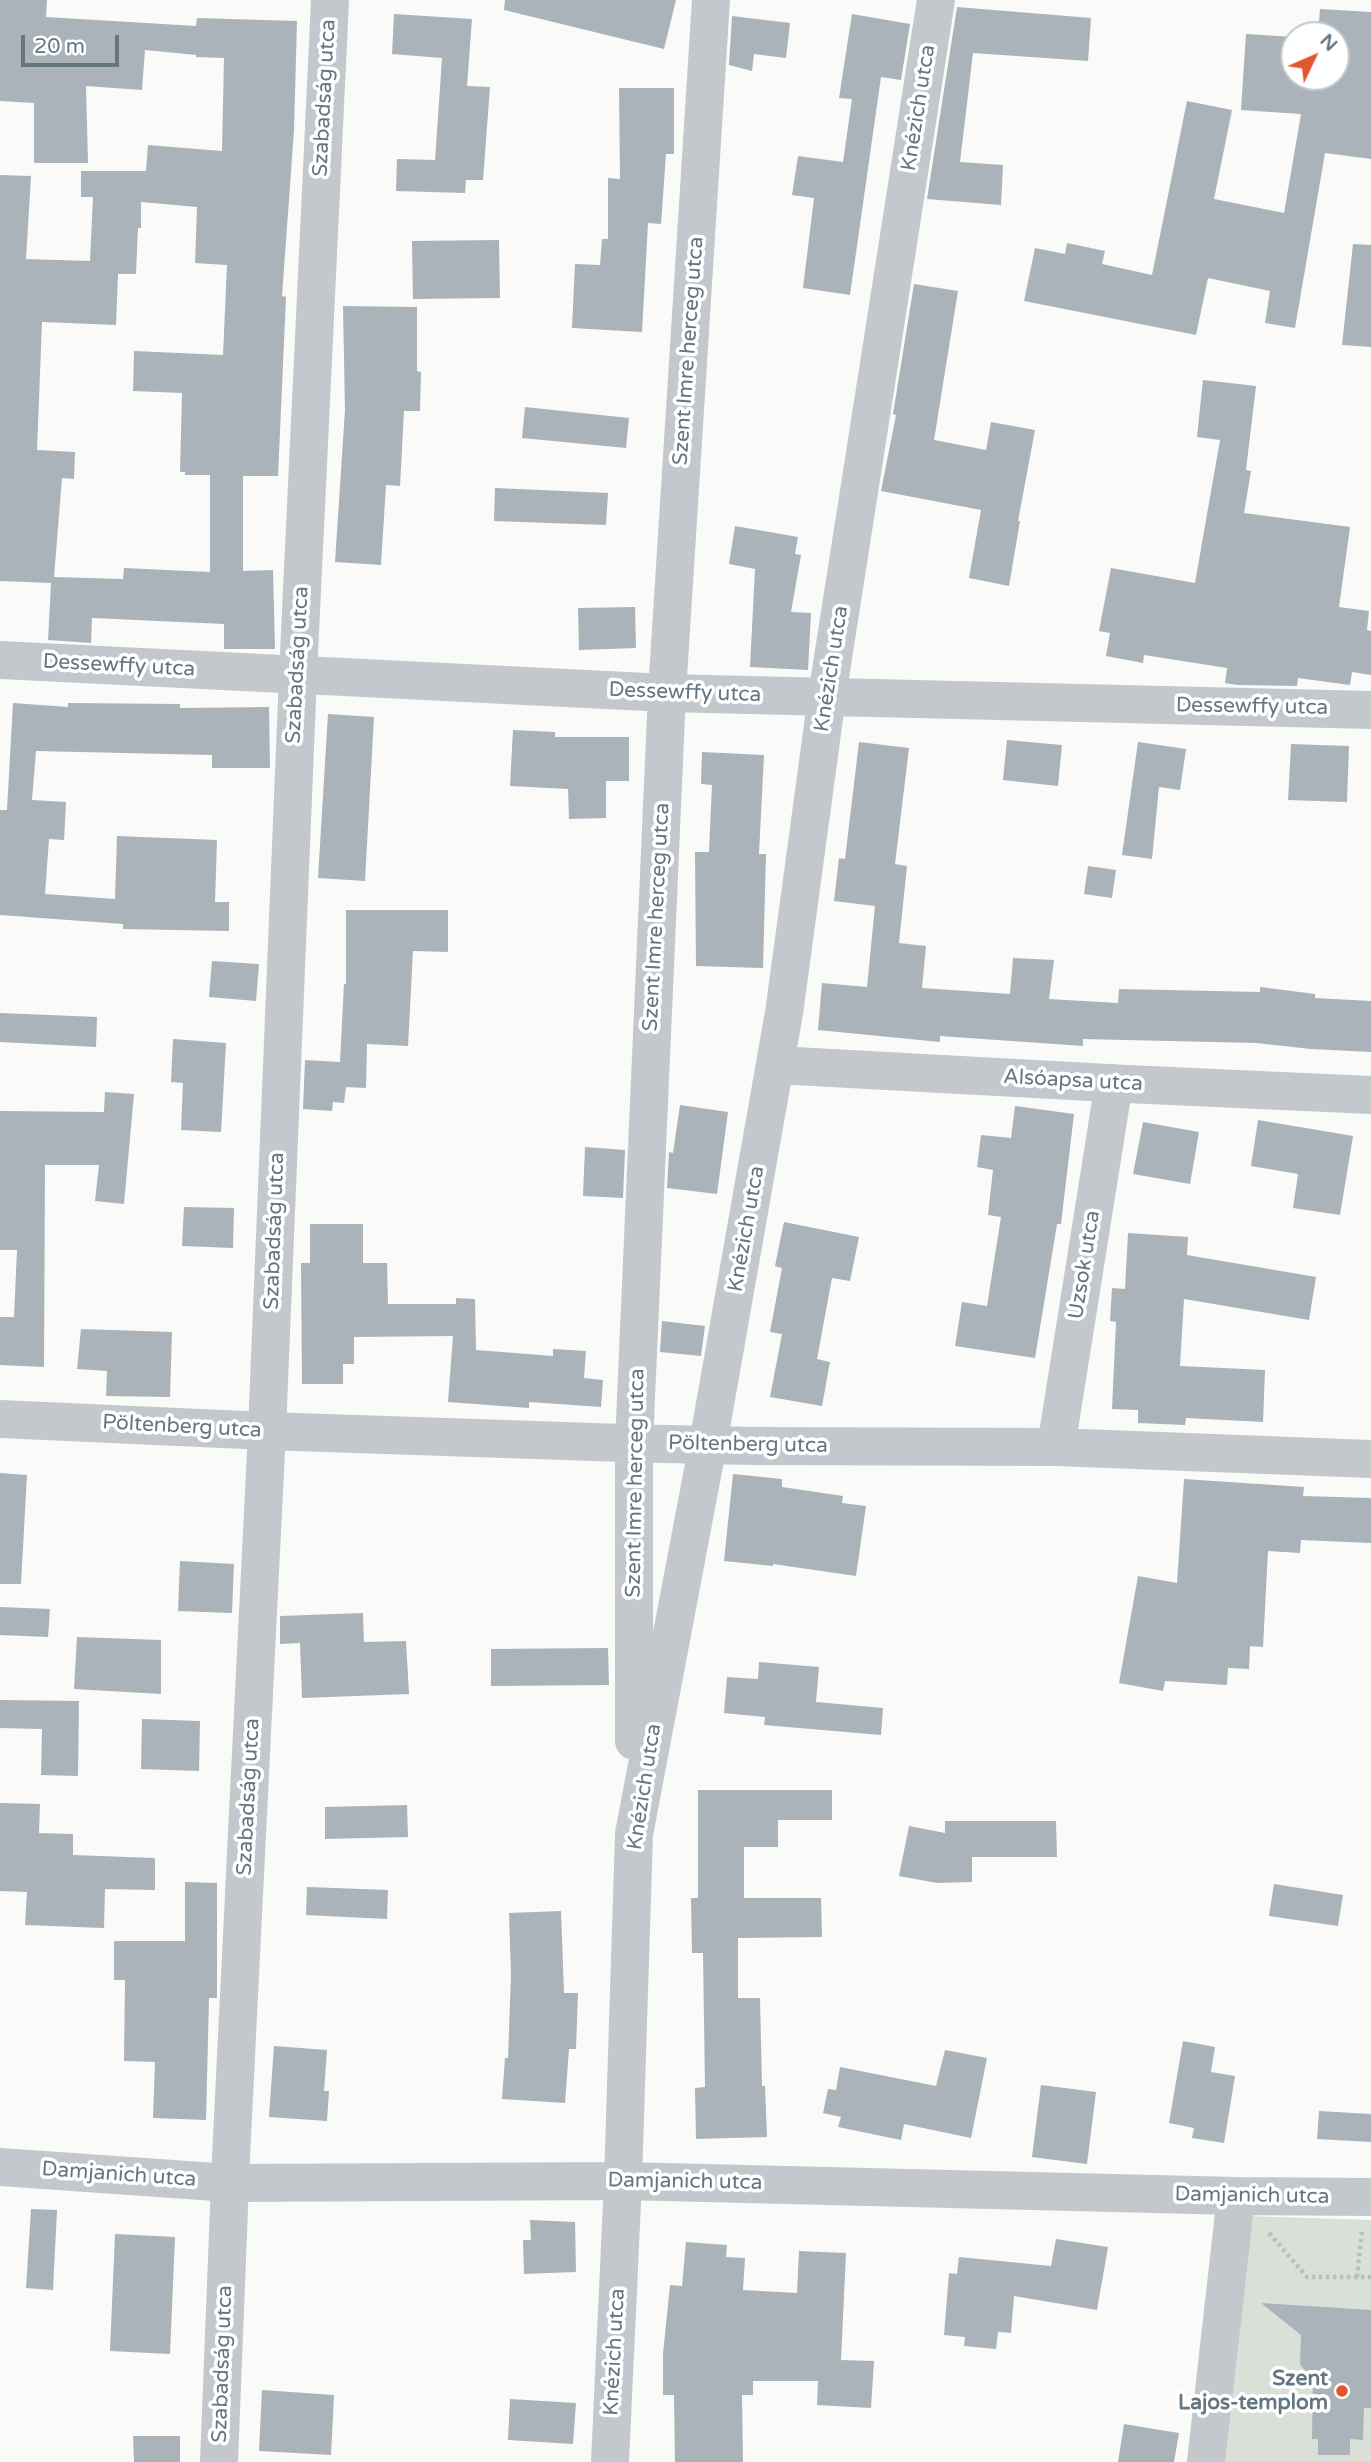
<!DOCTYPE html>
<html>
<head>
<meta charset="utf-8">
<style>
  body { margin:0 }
  #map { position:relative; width:1371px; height:2462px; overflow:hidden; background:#fafaf8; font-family:"Varela Round",sans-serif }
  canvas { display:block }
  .north { position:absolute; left:1280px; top:21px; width:70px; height:70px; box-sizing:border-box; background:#fff; border:2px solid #c1c8cd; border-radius:50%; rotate:46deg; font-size:19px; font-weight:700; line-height:28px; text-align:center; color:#657683 }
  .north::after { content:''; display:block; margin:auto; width:24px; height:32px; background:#e4572e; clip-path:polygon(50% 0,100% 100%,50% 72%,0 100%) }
  .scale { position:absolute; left:21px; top:35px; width:98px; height:32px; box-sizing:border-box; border:4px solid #657683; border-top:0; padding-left:9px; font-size:21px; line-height:24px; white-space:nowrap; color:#657683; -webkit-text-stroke:5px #fff; paint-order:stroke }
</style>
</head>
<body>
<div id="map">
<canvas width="1371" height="2462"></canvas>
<div class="north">N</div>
<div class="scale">20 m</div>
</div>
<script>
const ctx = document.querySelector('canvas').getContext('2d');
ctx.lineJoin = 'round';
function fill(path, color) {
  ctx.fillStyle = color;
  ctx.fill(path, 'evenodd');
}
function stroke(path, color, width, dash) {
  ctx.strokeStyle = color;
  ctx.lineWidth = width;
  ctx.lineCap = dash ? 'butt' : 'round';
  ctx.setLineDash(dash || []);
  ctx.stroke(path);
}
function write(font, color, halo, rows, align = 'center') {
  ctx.font = font + ' "Varela Round",sans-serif';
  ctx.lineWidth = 7;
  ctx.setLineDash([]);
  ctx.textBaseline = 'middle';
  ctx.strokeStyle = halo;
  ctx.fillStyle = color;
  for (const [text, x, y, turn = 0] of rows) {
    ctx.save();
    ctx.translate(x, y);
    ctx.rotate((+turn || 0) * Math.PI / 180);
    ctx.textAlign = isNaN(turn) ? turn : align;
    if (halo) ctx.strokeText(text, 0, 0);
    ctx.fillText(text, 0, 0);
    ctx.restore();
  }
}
fill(new Path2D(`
  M 1245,2216 L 1371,2220 L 1371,2462 L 1221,2462 Z`), '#dadfd7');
fill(new Path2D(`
  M 0,0 L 47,0 L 46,17 L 196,26 L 197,18 L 297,21 L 294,130 L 282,296 L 286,297 L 278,476 L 243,476 L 243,571 L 273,570 L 275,649 L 224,649 L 224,624 L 92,618 L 91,643 L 48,640 L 51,583 L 0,581 L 0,175 L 31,176 L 26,259 L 90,261 L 93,197 L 81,197 L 81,171 L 146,171 L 148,145 L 222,151 L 224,58 L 196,57 L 196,55 L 145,50 L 142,90 L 86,86 L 88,163 L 34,163 L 34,103 L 0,101 ZM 141,202 L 197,207 L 195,263 L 227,265 L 223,355 L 134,351 L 133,391 L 182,393 L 180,472 L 185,472 L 185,475 L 210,475 L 210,572 L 124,568 L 123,579 L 54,577 L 62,478 L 74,479 L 75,452 L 37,450 L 42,322 L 116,325 L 118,274 L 136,274 L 138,228 L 141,228 Z
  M 505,0 L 676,0 L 664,49 L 504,10 Z
  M 957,7 L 1091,18 L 1088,61 L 973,53 L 960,162 L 1003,165 L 1001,205 L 927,199 Z
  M 1320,9 L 1371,12 L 1371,159 L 1325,153 L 1295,328 L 1265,323 L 1270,291 L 1208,278 L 1196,335 L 1024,301 L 1035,248 L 1065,254 L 1067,243 L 1105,251 L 1102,264 L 1152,275 L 1187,101 L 1232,110 L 1214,199 L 1284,213 L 1301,114 L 1241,110 L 1246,34 L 1294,37 L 1294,77 L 1336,77 L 1336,35 L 1318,35 Z
  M 394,14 L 472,19 L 467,86 L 490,87 L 483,180 L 466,180 L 465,193 L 396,191 L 397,159 L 435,160 L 442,58 L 392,54 Z
  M 852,14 L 910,24 L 901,80 L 881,77 L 850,295 L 803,288 L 814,198 L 792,195 L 798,156 L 843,162 L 852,99 L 839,98 Z
  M 732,16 L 790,23 L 786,58 L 754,54 L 752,71 L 729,65 Z
  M 619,88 L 674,88 L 674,154 L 666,154 L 661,224 L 648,223 L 642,332 L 572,328 L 575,264 L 600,265 L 602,239 L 608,239 L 608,178 L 620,179 Z
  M 499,240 L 500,298 L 413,299 L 412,241 Z
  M 1353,244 L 1371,245 L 1371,347 L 1342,345 Z
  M 914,284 L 958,291 L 934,440 L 986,450 L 991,422 L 1035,430 L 1018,521 L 1020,521 L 1009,586 L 969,578 L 981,510 L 881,491 L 896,415 L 893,414 Z
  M 343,306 L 417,307 L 417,371 L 421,372 L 420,411 L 404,411 L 400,486 L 386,485 L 381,565 L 335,562 L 345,410 Z
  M 1203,380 L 1256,386 L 1246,470 L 1251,471 L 1244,513 L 1350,527 L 1339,607 L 1369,611 L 1367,630 L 1371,631 L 1371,675 L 1352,672 L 1350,685 L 1298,678 L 1297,686 L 1237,685 L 1225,683 L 1227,668 L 1144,655 L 1143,663 L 1106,656 L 1110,633 L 1099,631 L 1111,568 L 1195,583 L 1220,440 L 1197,437 Z
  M 525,407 L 629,418 L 626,448 L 522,438 Z
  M 495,488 L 608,493 L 606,525 L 494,521 Z
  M 735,526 L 798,537 L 795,554 L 801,555 L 791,612 L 811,613 L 808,670 L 750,667 L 755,569 L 729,564 Z
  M 635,607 L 636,648 L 579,650 L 578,608 Z
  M 13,703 L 68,707 L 68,703 L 180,704 L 180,708 L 269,707 L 270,768 L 212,768 L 212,755 L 36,751 L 32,800 L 66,802 L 64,840 L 49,839 L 45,894 L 115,899 L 117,836 L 217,840 L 215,902 L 229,902 L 229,931 L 123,929 L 123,924 L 0,915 L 0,810 L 7,810 Z
  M 328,714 L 374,717 L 365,881 L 318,878 Z
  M 513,730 L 555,732 L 555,737 L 629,737 L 629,781 L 606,781 L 606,818 L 569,819 L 568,789 L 510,786 Z
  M 1007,740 L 1062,745 L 1058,786 L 1003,780 Z
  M 859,742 L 909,748 L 895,864 L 907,866 L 899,943 L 926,946 L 922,988 L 1010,994 L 1013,958 L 1054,960 L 1049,999 L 1118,1003 L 1119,989 L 1260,992 L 1260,987 L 1315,994 L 1315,998 L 1371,1001 L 1371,1052 L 1311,1049 L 1256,1043 L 1083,1039 L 1083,1046 L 940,1036 L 940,1042 L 818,1030 L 822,983 L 867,987 L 875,906 L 834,901 L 839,858 L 845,859 Z
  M 1138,742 L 1186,749 L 1180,790 L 1159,787 L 1152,859 L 1122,855 Z
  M 1291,744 L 1349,746 L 1347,802 L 1288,800 Z
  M 702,752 L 764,755 L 759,854 L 766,854 L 763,968 L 696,966 L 695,852 L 709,852 L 712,785 L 701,784 Z
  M 1088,866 L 1116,870 L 1112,898 L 1084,894 Z
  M 346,910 L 448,910 L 448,952 L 413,951 L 408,1046 L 367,1044 L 366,1088 L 346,1087 L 344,1103 L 333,1102 L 332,1111 L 303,1109 L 305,1060 L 340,1062 L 344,984 L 346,984 Z
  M 212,961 L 259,964 L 256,1001 L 209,997 Z
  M 0,1013 L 97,1017 L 96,1047 L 0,1042 Z
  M 173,1039 L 226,1043 L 221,1132 L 181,1130 L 183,1083 L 171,1082 Z
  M 105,1092 L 134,1094 L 124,1204 L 95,1201 L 99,1165 L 45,1165 L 44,1367 L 0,1365 L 0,1317 L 14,1317 L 17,1250 L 0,1250 L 0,1111 L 104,1112 Z
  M 680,1105 L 728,1112 L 717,1194 L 667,1188 L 669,1152 L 673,1153 Z
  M 1015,1106 L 1074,1114 L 1061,1224 L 1057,1224 L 1035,1358 L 955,1346 L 962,1302 L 987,1306 L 1001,1217 L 988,1215 L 993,1170 L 977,1167 L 981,1135 L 1011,1138 Z
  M 1258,1120 L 1353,1136 L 1340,1215 L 1293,1208 L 1298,1174 L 1251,1166 Z
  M 1143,1122 L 1199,1132 L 1190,1184 L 1133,1174 Z
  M 585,1147 L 625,1150 L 623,1198 L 583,1196 Z
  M 184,1207 L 234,1208 L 233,1248 L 182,1246 Z
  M 784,1222 L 859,1237 L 850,1281 L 832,1278 L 817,1359 L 830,1362 L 822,1406 L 770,1397 L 782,1334 L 770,1332 L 782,1268 L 775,1266 Z
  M 310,1224 L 363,1224 L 363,1263 L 387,1263 L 388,1304 L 456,1304 L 456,1298 L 475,1299 L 476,1350 L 553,1356 L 553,1349 L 586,1351 L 584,1378 L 603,1380 L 601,1407 L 529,1402 L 529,1408 L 448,1402 L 453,1336 L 354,1337 L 354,1364 L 343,1364 L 343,1384 L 302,1384 L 301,1263 L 310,1263 Z
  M 1128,1233 L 1188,1237 L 1187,1255 L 1316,1277 L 1309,1320 L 1184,1299 L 1180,1366 L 1265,1370 L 1263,1422 L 1186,1418 L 1185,1425 L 1138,1423 L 1138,1410 L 1112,1409 L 1116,1322 L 1110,1321 L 1112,1288 L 1125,1289 Z
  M 662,1321 L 705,1326 L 701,1356 L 660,1352 Z
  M 81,1329 L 172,1332 L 170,1397 L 106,1396 L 107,1371 L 77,1369 Z
  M 0,1473 L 27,1475 L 21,1584 L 0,1584 Z
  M 733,1474 L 782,1479 L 782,1487 L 843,1496 L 842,1503 L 866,1506 L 856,1576 L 773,1564 L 773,1566 L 724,1561 Z
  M 1184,1479 L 1304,1487 L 1303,1496 L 1371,1498 L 1371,1543 L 1301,1540 L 1300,1553 L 1268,1551 L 1263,1647 L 1250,1646 L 1249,1669 L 1228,1668 L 1227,1685 L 1165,1681 L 1163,1691 L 1119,1683 L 1138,1576 L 1177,1583 Z
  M 180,1561 L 234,1564 L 232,1613 L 178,1611 Z
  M 0,1607 L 50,1609 L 48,1637 L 0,1635 Z
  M 363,1613 L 364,1642 L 406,1641 L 409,1694 L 302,1698 L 300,1643 L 280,1644 L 280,1616 Z
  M 77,1637 L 161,1640 L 161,1694 L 74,1689 Z
  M 608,1648 L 609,1685 L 491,1686 L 491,1649 Z
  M 759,1662 L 819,1667 L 816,1702 L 883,1708 L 881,1735 L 764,1725 L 765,1717 L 724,1713 L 727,1677 L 758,1679 Z
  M 0,1700 L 79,1701 L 78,1776 L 41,1775 L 42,1729 L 0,1728 Z
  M 142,1719 L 200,1721 L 199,1771 L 141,1769 Z
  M 698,1790 L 832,1790 L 832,1820 L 778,1820 L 778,1847 L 744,1847 L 744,1898 L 821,1898 L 822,1937 L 738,1938 L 738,1998 L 760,1998 L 762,2086 L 765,2086 L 767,2137 L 696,2139 L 695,2088 L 705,2087 L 703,1953 L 692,1953 L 691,1898 L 698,1898 Z
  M 0,1803 L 40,1804 L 39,1833 L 73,1834 L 73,1855 L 155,1858 L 155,1890 L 105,1889 L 104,1928 L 25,1925 L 27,1892 L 0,1891 Z
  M 407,1805 L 408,1837 L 325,1839 L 325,1807 Z
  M 945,1821 L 1056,1821 L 1057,1857 L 972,1857 L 972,1882 L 937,1883 L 899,1876 L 909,1826 L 945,1833 Z
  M 185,1882 L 217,1883 L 217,1998 L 209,1998 L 206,2120 L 153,2118 L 155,2062 L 124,2061 L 125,1980 L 114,1980 L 114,1941 L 185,1941 Z
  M 1274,1884 L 1343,1895 L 1338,1926 L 1269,1916 Z
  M 307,1887 L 388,1890 L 387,1919 L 306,1915 Z
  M 561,1911 L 564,1993 L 578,1993 L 576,2049 L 569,2049 L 565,2103 L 502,2099 L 505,2058 L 508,2058 L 511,1975 L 509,1913 Z
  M 1183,2041 L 1215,2047 L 1211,2072 L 1235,2076 L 1224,2143 L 1192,2138 L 1194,2128 L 1169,2123 Z
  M 274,2046 L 327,2050 L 324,2091 L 329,2091 L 327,2121 L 269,2117 Z
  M 945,2050 L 987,2058 L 971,2138 L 904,2124 L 901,2140 L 838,2127 L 841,2117 L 823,2113 L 828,2089 L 836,2090 L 840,2067 L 936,2086 Z
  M 1041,2085 L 1096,2092 L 1087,2164 L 1032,2157 Z
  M 1319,2111 L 1371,2114 L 1371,2142 L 1317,2139 Z
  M 31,2209 L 57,2210 L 53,2290 L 26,2288 Z
  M 530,2220 L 575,2222 L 576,2272 L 524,2274 L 523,2240 L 531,2240 Z
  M 115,2234 L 175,2237 L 170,2354 L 110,2351 Z
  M 1056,2239 L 1108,2247 L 1097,2310 L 1014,2296 L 1011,2333 L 998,2332 L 996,2349 L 964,2346 L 965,2337 L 944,2335 L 949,2273 L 957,2274 L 959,2257 L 1051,2266 Z
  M 686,2242 L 727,2245 L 726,2257 L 745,2258 L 743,2290 L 797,2293 L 799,2251 L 846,2253 L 841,2360 L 874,2361 L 871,2408 L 817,2405 L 818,2381 L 753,2381 L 753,2395 L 742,2395 L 743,2462 L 675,2462 L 674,2395 L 663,2395 L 663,2354 L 670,2285 L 682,2286 Z
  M 1261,2303 L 1371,2310 L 1371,2408 L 1364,2408 L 1363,2440 L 1350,2439 L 1350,2455 L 1318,2455 L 1318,2439 L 1312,2439 L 1313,2381 L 1300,2364 L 1301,2335 Z
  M 262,2390 L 334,2395 L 331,2455 L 259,2451 Z
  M 510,2399 L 576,2403 L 573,2444 L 508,2440 Z
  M 1124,2424 L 1179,2433 L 1174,2462 L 1118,2462 Z
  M 133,2436 L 180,2436 L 180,2462 L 134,2462 Z`), '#aab3b9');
stroke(new Path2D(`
  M 1269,2233 L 1307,2277 L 1371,2277
  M 1357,2277 L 1362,2231`), '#bbbfc2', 4.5, [3.5, 3.5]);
stroke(new Path2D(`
  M 0,660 L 667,693 L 1371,710
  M 776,1065 L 1127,1084 L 1371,1095
  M 0,1419 L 267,1431 L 623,1443 L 753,1446 L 1056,1447 L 1371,1459
  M 1056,1447 L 1114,1083
  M 634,1741 L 634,1443 L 667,693 L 711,0
  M 0,2167 L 230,2183 L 623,2181 L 1236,2196 L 1371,2197
  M 219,2462 L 231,2157 L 267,1431 L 298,675 L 330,0
  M 610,2462 L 623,2181 L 634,1834 L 708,1444 L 784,1013 L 827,696 L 936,0
  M 1206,2462 L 1236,2196`), '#c3c8cc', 38);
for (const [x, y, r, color] of [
  [1342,2391,7,"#e4572e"]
]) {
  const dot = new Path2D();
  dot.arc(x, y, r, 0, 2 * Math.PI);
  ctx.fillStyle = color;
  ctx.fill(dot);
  stroke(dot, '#fff', 2.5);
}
write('21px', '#657683', '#fff', [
  ["Szabadság utca",325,98,-87],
  ["Knézich utca",919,108,-81],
  ["Szent Imre herceg utca",689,351,-86],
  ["Szabadság utca",298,665,-87],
  ["Dessewffy utca",119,666,3],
  ["Knézich utca",832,669,-81],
  ["Dessewffy utca",685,693,2],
  ["Dessewffy utca",1252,707,1],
  ["Szent Imre herceg utca",657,917,-87],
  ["Alsóapsa utca",1073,1081,3],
  ["Knézich utca",747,1229,-80],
  ["Szabadság utca",275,1231,-88],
  ["Uzsok utca",1085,1265,-81],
  ["Pöltenberg utca",182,1427,3],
  ["Pöltenberg utca",748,1445,1],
  ["Szent Imre herceg utca",636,1483,-89],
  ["Knézich utca",645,1787,-81],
  ["Szabadság utca",249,1797,-87],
  ["Damjanich utca",119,2175,4],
  ["Damjanich utca",685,2182,1],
  ["Damjanich utca",1252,2196,1],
  ["Knézich utca",615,2352,-87],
  ["Szabadság utca",223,2364,-88]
]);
write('bold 21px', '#657683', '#fff', [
  ["Szent",1328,2379],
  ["Lajos-templom",1328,2403]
], 'right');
</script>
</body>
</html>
